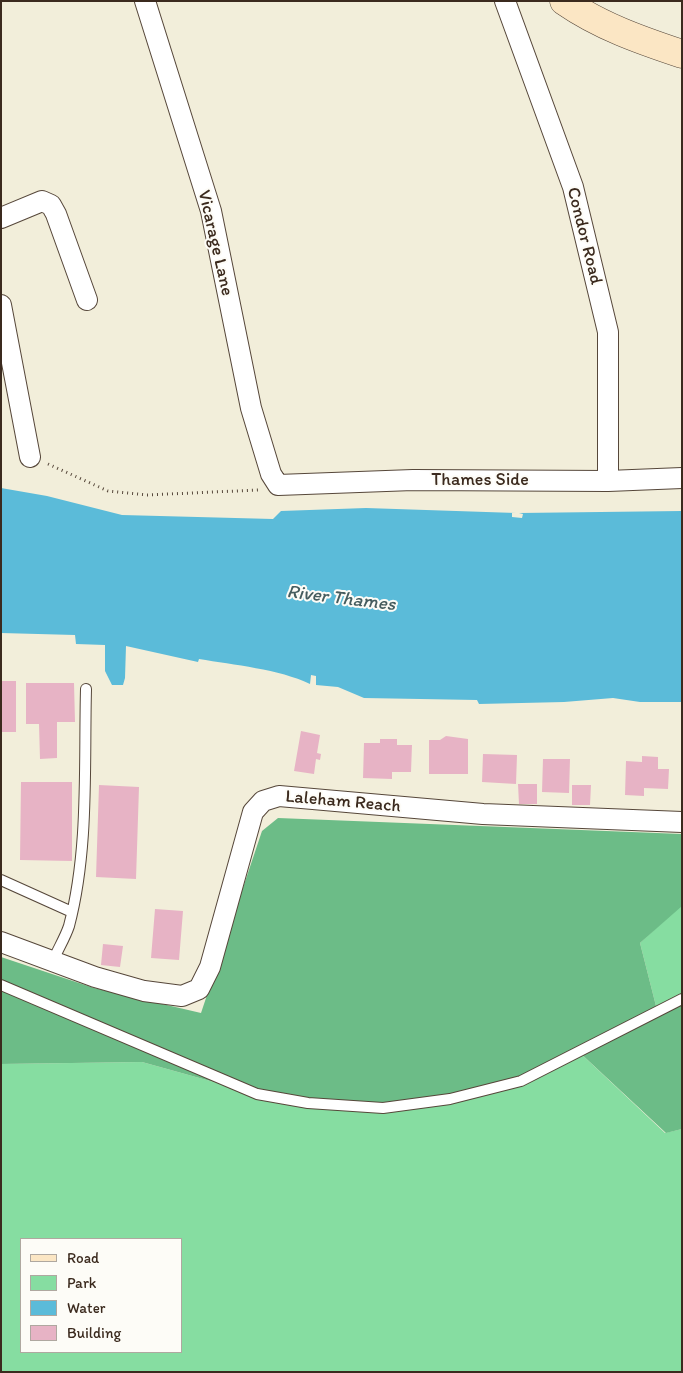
<!DOCTYPE html>
<html>
<head>
<meta charset="utf-8">
<style>
  body { margin:0 }
  #map { position:relative; width:683px; height:1373px; overflow:hidden; background:#f2eeda; font-family:Itim,sans-serif }
  canvas { display:block }
  .frame { position:absolute; inset:0; border:2px solid #3b2a1e; pointer-events:none }
  .legend { position:absolute; left:20px; top:1238px; width:162px; height:115px; box-sizing:border-box; background:#fdfcf7; border:1px solid #afa8a0; margin:0; padding:6px 9px; list-style:none; font-size:15px; color:#3b2a1e }
  .legend li { display:flex; align-items:center; gap:10px; height:25px }
  .legend b { width:25px; border:1px solid #afa8a0 }
</style>
</head>
<body>
<div id="map">
<canvas width="683" height="1373"></canvas>
<div class="frame"></div>
<ul class="legend">
<li><b style="height:6px;background:#fbe6c4"></b>Road</li>
<li><b style="height:14px;background:#86dda1"></b>Park</li>
<li><b style="height:14px;background:#5bbbd9"></b>Water</li>
<li><b style="height:14px;background:#e7b3c5"></b>Building</li>
</ul>
</div>
<script>
const ctx = document.querySelector('canvas').getContext('2d');
ctx.lineJoin = 'round';
function fill(path, color) {
  ctx.fillStyle = color;
  ctx.fill(path, 'evenodd');
}
function stroke(path, color, width, dash) {
  ctx.strokeStyle = color;
  ctx.lineWidth = width;
  ctx.lineCap = dash ? 'butt' : 'round';
  ctx.setLineDash(dash || []);
  ctx.stroke(path);
}
function write(font, color, halo, rows, align = 'center') {
  ctx.font = font + ' Itim,sans-serif';
  ctx.lineWidth = 4;
  ctx.setLineDash([]);
  ctx.textBaseline = 'middle';
  ctx.strokeStyle = halo;
  ctx.fillStyle = color;
  for (const [text, x, y, turn = 0] of rows) {
    ctx.save();
    ctx.translate(x, y);
    ctx.rotate((+turn || 0) * Math.PI / 180);
    ctx.textAlign = isNaN(turn) ? turn : align;
    if (halo) ctx.strokeText(text, 0, 0);
    ctx.fillText(text, 0, 0);
    ctx.restore();
  }
}
fill(new Path2D(`
  M 682,904 L 682,1004 L 657,1010 L 640,943 Z
  M 578,1051 L 665,1133 L 682,1129 L 682,1372 L 1,1372 L 1,1064 L 142,1062 L 257,1094 ZM 21,1239 L 181,1239 L 181,1352 L 21,1352 Z`), '#86dda1');
fill(new Path2D(`
  M 278,818 L 682,834 L 682,906 L 640,943 L 657,1010 L 682,1004 L 682,1129 L 666,1133 L 578,1051 L 521,1081 L 383,1108 L 257,1094 L 142,1062 L 1,1064 L 1,957 L 94,988 L 201,1013 L 262,831 Z`), '#6cbc87');
fill(new Path2D(`
  M 1,488 L 47,496 L 122,515 L 273,519 L 281,511 L 366,508 L 516,513 L 512,513 L 512,517 L 522,518 L 523,514 L 519,513 L 682,511 L 682,702 L 640,702 L 613,698 L 564,702 L 479,704 L 477,700 L 364,698 L 338,687 L 316,685 L 316,676 L 311,675 L 310,684 C 279,669 234,665 199,659 L 198,662 L 126,646 L 125,678 L 123,685 L 112,685 L 105,671 L 105,645 L 76,644 L 75,635 L 1,633 Z`), '#5bbbd9');
fill(new Path2D(`
  M 1,681 L 16,681 L 16,732 L 1,732 Z
  M 26,683 L 74,683 L 75,722 L 57,722 L 57,758 L 40,759 L 39,724 L 26,724 Z
  M 301,731 L 320,735 L 317,753 L 321,754 L 320,760 L 316,759 L 314,774 L 294,771 Z
  M 446,736 L 468,739 L 468,774 L 429,774 L 429,740 L 440,740 Z
  M 380,739 L 397,739 L 397,745 L 412,745 L 411,772 L 392,772 L 392,779 L 363,778 L 364,743 L 380,743 Z
  M 483,754 L 517,755 L 516,784 L 482,782 Z
  M 642,756 L 658,757 L 658,769 L 669,769 L 668,789 L 644,788 L 644,796 L 625,795 L 626,761 L 642,762 Z
  M 543,759 L 570,759 L 569,793 L 542,792 Z
  M 21,782 L 72,782 L 72,861 L 20,860 Z
  M 518,784 L 537,784 L 537,804 L 519,804 Z
  M 99,785 L 139,787 L 136,879 L 96,877 Z
  M 572,785 L 591,785 L 590,805 L 572,805 Z
  M 155,909 L 183,911 L 179,960 L 151,958 Z
  M 103,944 L 123,946 L 120,967 L 101,965 Z`), '#e7b3c5');
const lane = new Path2D(`
  M 1,880 L 72,912
  M 53,961 C 58,949 65,938 69,926 C 89,850 84,767 86,689
  M 1,985 L 257,1094 L 308,1103 L 383,1108 L 450,1099 L 521,1081 L 682,999`);
const street = new Path2D(`
  M 145,1 L 211,211 L 251,408 L 271,474 L 278,485 L 413,480 L 608,481 L 682,478
  M 505,1 L 573,187 L 608,332 L 608,481
  M 1,218 L 42,201 L 51,205 L 56,214 L 87,300
  M 1,305 L 30,457
  M 1,942 L 95,977 L 144,991 L 182,996 L 199,989 L 210,967 L 253,812 L 263,801 L 279,796 L 483,814 L 682,822`);
const secondary = new Path2D(`
  M 564,1 C 600,26 640,40 682,54`);
stroke(lane, '#56473a', 12);
stroke(street, '#56473a', 22);
stroke(secondary, '#56473a', 29);
stroke(new Path2D(`
  M 48,464 L 108,491 L 147,495 L 258,490`), '#56473a', 3, [1, 4]);
stroke(lane, '#fff', 10);
stroke(street, '#fff', 20);
stroke(secondary, '#fbe6c4', 28);
write('18px', '#3b2a1e', '#fdfcf7', [
  ["Condor Road",584,236,76],
  ["Vicarage Lane",215,243,77],
  ["Thames Side",480,480],
  ["Laleham Reach",343,802,5]
]);
write('italic 19px', '#465d5f', '#fdfcf7', [
  ["River Thames",341,599,7]
]);
</script>
</body>
</html>
